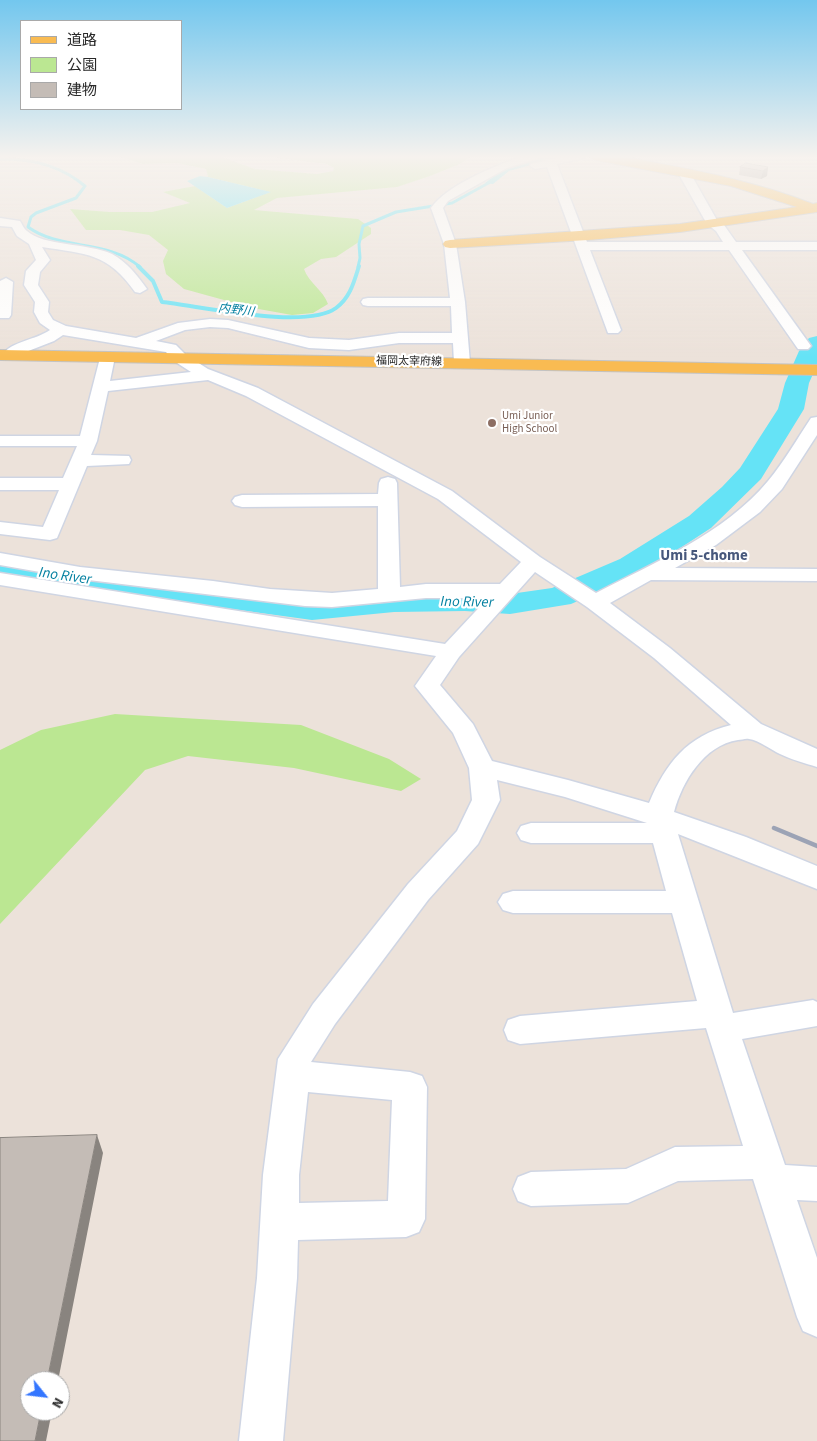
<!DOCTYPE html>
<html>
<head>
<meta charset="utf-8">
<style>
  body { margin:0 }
  #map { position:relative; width:817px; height:1441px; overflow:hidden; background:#ece2da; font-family:"Source Sans 3","Noto Sans JP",sans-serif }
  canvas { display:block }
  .legend { position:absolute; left:20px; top:20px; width:162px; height:90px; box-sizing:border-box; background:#fff; border:1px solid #a9a9a9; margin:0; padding:6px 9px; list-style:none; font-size:15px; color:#292929 }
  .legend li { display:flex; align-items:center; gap:10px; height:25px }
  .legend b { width:25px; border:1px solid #a9a9a9 }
  .north { position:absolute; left:20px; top:1371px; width:50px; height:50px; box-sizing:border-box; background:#fff; border:1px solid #a9a9a9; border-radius:50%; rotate:119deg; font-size:14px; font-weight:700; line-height:20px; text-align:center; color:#292929 }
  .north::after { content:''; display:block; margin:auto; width:18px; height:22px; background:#3476ff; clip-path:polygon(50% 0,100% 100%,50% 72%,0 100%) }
</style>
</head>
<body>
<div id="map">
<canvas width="817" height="1441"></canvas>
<ul class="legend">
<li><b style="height:6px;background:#f9bb52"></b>道路</li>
<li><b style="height:14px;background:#bbe792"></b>公園</li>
<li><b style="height:14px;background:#c4bcb6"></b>建物</li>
</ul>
<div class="north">N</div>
</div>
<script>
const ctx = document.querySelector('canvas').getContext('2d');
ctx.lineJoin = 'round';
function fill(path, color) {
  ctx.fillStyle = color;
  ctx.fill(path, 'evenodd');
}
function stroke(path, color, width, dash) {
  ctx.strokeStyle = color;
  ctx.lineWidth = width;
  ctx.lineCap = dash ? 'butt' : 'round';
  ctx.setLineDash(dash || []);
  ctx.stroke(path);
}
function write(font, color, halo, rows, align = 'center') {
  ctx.font = font + ' "Source Sans 3","Noto Sans JP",sans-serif';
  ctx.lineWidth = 4.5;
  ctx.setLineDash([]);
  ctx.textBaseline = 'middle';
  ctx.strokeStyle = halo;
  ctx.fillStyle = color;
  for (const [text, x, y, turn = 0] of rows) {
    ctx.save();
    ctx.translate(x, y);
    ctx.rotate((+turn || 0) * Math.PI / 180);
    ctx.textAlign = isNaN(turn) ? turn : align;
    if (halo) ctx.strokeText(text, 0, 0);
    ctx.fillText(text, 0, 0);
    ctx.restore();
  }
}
fill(new Path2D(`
  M 118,156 L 219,156 L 255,169 L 317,174 L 333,171 L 334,168 L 327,164 L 279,158 L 274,156 L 471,156 L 460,164 L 430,176 L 397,187 L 277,198 L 254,210 L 358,219 L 371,228 L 371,234 L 336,257 L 321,259 L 304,269 C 309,283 323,290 328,304 L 313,313 L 292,315 L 253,308 L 184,289 L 166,274 L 163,261 L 168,250 L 149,235 L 120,230 L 86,230 L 70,209 L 110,212 L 152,212 L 190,203 L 163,192 L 195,186 L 227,208 L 270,192 L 208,177 L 206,169 L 177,163 L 143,164 Z
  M 115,714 L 301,725 L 389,759 L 421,779 L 401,791 L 294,768 L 188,756 L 145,770 L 0,924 L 0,750 L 41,730 Z`), '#bbe792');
fill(new Path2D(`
  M 542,156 L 565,156 L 509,171 L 493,184 L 485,183 L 504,168 Z
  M 200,176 L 208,177 L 271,192 L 227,208 L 187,181 Z`), '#65e3f6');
stroke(new Path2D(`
  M 0,159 C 32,158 60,165 85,186 L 76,198 L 36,213 L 31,217 L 28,227 C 61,251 108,239 140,267
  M 358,267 L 360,258 L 359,244 L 363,226 L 396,212 L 452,203 L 494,180`), '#65e3f6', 3);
stroke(new Path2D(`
  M 138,266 L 153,281 L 162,302 C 200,306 306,330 336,308 C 350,298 354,282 359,266`), '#65e3f6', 4);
fill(new Path2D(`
  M 817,336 L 817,365 L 809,383 L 804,409 L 761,479 L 711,528 L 642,573 L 571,604 L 510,614 L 465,611 L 394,612 L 312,620 L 108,592 L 70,589 L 0,578 L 0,558 L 70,569 L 108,572 L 312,600 L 394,592 L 465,591 L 510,594 L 552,588 L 620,559 L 689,516 L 722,487 L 740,468 L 778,409 L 785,383 L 799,351 L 809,338 Z`), '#65e3f6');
const minor = new Path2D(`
  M 525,156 L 540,156 L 539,158 L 507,168 L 448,201 L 443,208 L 456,244 L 465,302 L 470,363 L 468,366 L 456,366 L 454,363 L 453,343 L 399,343 L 349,350 L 309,348 L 228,328 L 210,327 L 185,330 L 156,341 L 176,345 L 186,355 L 208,369 L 258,388 L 452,491 L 540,557 L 596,593 C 655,562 724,534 768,481 C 784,462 797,439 811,418 L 817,417 L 817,435 L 782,489 L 760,512 L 716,545 L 675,568 L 817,569 L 817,581 L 651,580 L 610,603 L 670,648 L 761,724 L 817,749 L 817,767 C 805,763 792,760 780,754 C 771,750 759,740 749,739 C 746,738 741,740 738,740 C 704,745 682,782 674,812 L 746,837 L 817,866 L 817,889 L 678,834 L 733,1013 L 813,1000 L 817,1002 L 817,1026 L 742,1039 L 785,1165 L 817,1167 L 817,1201 L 797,1200 L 817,1258 L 817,1337 L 803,1331 L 797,1317 L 753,1179 L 678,1181 L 628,1203 L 531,1206 L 518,1201 L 513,1189 L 518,1177 L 531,1172 L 626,1169 L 675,1147 L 743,1146 L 706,1028 L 520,1044 L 508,1040 L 504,1030 L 508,1020 L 520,1016 L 697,1001 L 672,913 L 513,913 L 503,910 L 498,902 L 503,894 L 513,891 L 666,891 L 653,843 L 531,843 L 521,840 L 517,833 L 521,826 L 531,823 L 647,823 L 565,797 L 497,780 L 500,800 L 478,844 L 428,900 L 335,1024 L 311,1062 L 410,1072 L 422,1076 L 427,1087 L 425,1219 L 419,1232 L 406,1237 L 298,1240 L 297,1278 L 283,1441 L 239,1441 L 257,1278 L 263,1175 L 278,1059 L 313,1004 L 408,884 L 457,831 L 472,800 L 469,768 L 453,733 L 415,686 L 436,656 L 0,585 L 0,573 L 445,644 L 488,598 L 426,598 L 332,607 L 305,606 L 80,579 L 0,565 L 0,553 L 80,567 L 213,581 L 270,589 L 332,593 L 378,589 L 378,506 L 242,507 L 235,505 L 232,501 L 235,497 L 242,495 L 378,494 L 379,483 L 381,479 L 388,477 L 395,479 L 397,483 L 400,587 L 426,584 L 500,584 L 521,562 L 438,499 L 246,396 L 208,380 L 108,391 L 97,441 L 91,455 L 129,456 L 131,460 L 129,464 L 87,466 L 57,538 L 50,540 L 0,534 L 0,522 L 43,527 L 59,490 L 0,490 L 0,478 L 63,478 L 77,446 L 0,446 L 0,436 L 80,436 L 101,354 L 113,354 L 115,357 L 110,381 L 191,372 L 174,361 L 166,352 L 63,335 L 54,341 L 18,355 L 16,358 L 4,358 L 2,355 C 12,341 36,340 50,330 L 40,323 L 34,312 L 35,302 L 24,285 L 26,271 L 36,260 L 29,244 L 17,236 L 12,227 L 0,226 L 0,218 L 20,221 C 22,224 24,229 27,231 C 43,246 88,243 112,254 C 127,262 137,275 147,289 L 140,293 L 135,292 C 108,253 86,254 42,247 L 50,260 L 40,272 L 38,285 L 49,302 L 48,312 L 53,320 L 66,326 L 136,338 L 178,323 L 210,319 L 228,320 L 309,338 L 349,340 L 399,333 L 452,333 L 451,306 L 368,306 L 363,305 L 361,302 L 363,299 L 368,298 L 450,298 L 444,244 L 431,208 C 447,185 498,164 525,156 ZM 535,572 L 587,607 L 654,658 L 731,725 C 687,736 666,763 649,803 L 568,780 L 492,761 L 473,724 L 440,685 L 459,657 ZM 308,1092 L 392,1100 L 388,1201 L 299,1203 L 299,1175 Z
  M 567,156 L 585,156 L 584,158 L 557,164 L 587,242 L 723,242 L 716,231 L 707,224 L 677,171 L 683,168 L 689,171 L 718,222 L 724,225 L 736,242 L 817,242 L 817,250 L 742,250 L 811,346 L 808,349 L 798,349 L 729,250 L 590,250 L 621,330 L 618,333 L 608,333 L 547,167 L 535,169 L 530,166 L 531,164 Z
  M 6,278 L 13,282 L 11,315 L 9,318 L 0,318 L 0,281 Z`);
const major = new Path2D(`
  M 589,156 C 612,154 635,159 657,163 C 710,173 762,184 813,204 L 817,203 L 817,212 L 680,232 L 588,240 L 450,248 L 445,247 L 443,244 L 445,241 L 450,240 L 680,224 L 797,207 L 731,186 L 595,160 Z
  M 0,350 L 817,365 L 817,375 L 0,360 Z`);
stroke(minor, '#cfd5e3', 3);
stroke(major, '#c3c3c3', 2);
fill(minor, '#fff');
fill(major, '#f9bb52');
stroke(new Path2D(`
  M 774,828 L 817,846`), '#9ca3b5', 4.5);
fill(new Path2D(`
  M 740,167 L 768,167 L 767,176 L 761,179 L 739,175 Z`), '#a9a29d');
fill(new Path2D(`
  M 768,167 L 767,176 L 761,179 L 763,171 Z
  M 97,1135 L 103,1153 L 58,1381 L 47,1381 Z
  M 41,1411 L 52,1411 L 46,1441 L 35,1441 Z`), '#89847f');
const building = new Path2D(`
  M 746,163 L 768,167 L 763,171 L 740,167 Z
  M 97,1135 L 47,1381 L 30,1381 L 30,1411 L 41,1411 L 35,1441 L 0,1441 L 0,1138 Z`);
fill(building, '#c4bcb6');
stroke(building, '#89847f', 1);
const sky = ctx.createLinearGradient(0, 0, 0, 357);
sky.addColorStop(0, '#73c7ee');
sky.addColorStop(0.44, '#f6f2ee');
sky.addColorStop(1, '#f6f2ee00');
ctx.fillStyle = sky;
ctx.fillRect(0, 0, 817, 357);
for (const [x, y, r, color] of [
  [492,423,5,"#8d6e63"]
]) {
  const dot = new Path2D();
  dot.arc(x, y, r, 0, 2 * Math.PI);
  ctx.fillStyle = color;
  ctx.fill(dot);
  stroke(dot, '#fff', 2);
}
write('11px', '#292929', '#fff', [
  ["福岡太宰府線",409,362,1]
]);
write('11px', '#785e54', '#fff', [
  ["Umi Junior",502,417],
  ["High School",502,430]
], 'left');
write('italic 12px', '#0581a1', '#fff', [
  ["内野川",236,311,7]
]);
write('bold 15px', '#47587c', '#fff', [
  ["Umi 5-chome",704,557]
]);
write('italic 15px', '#0581a1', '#fff', [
  ["Ino River",65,577,8],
  ["Ino River",467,603,1]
]);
</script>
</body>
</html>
